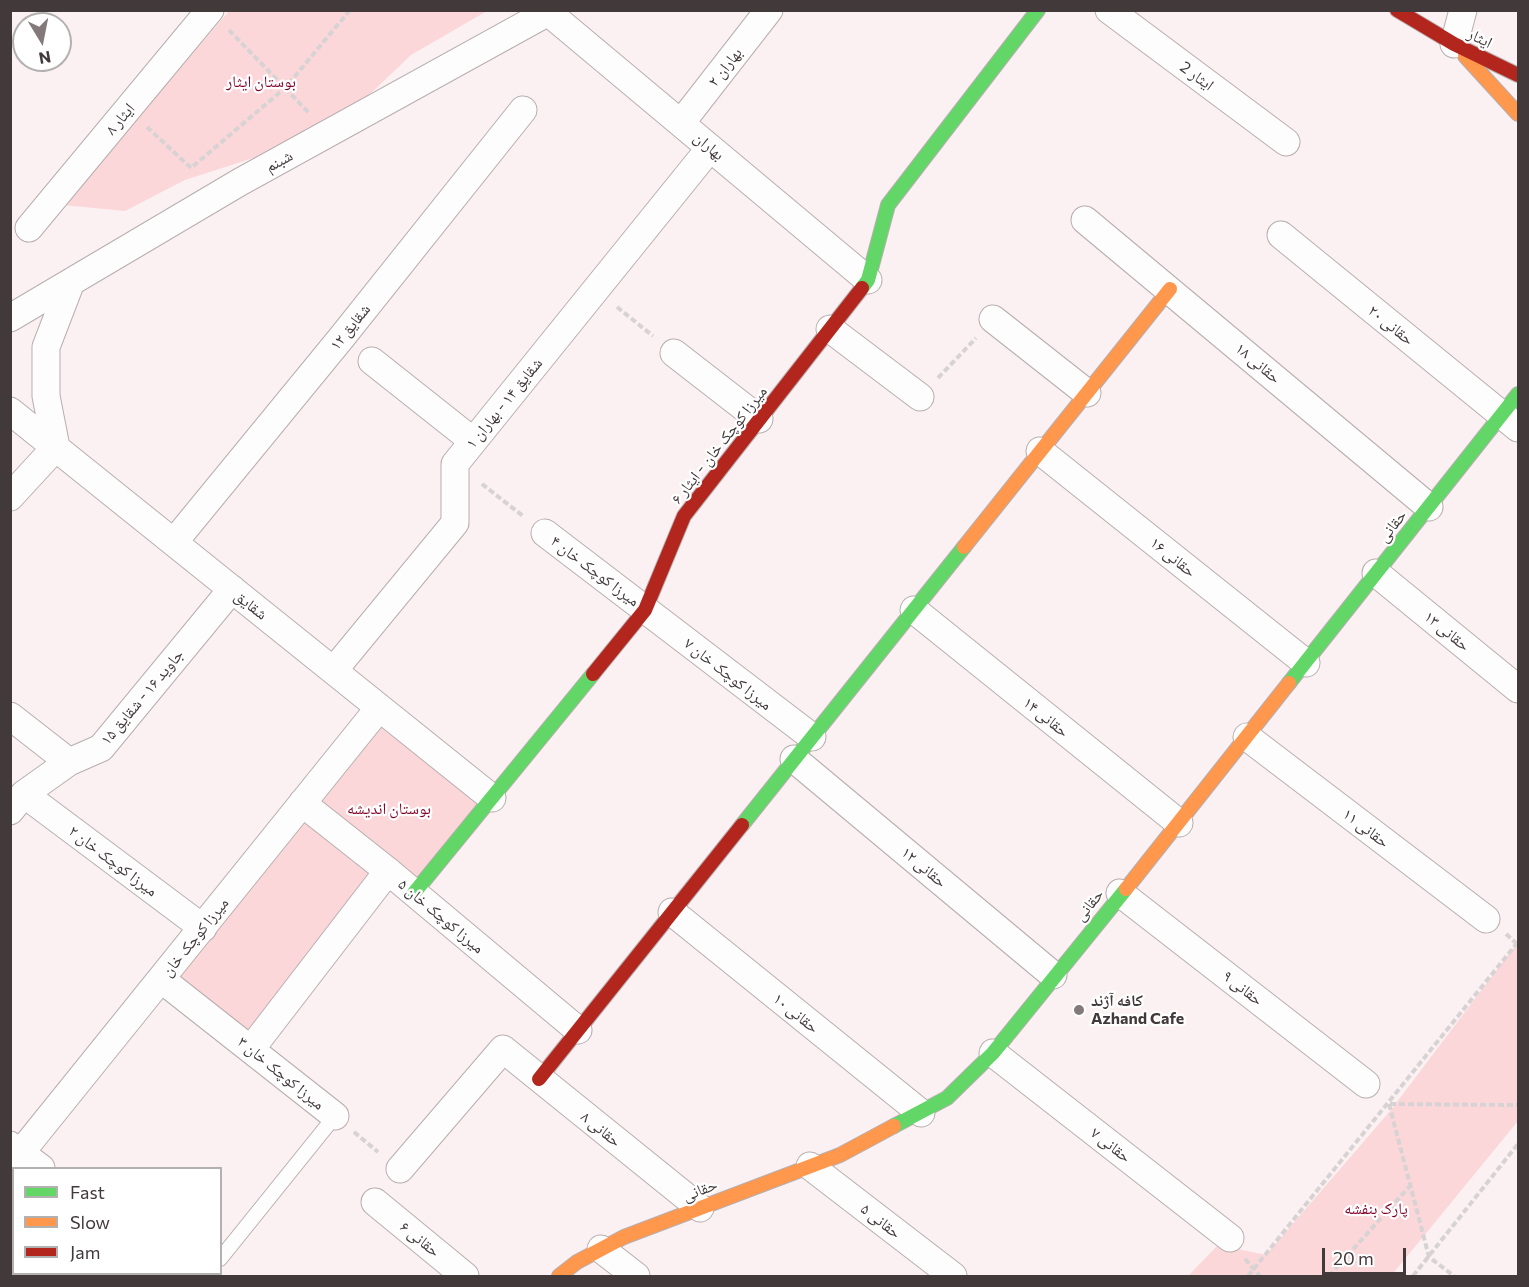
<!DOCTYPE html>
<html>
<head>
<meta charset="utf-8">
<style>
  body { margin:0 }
  #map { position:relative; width:1529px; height:1287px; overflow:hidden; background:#fbf1f2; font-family:Commissioner,sans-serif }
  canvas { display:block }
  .frame { position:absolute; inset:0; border:12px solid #42393a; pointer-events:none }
  .legend { position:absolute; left:12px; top:1167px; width:210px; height:108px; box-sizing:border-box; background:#fff; border:2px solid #b3b0b0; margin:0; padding:8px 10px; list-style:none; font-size:18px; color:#42393a }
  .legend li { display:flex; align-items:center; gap:12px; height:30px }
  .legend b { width:30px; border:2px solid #b3b0b0 }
  .north { position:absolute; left:12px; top:12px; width:60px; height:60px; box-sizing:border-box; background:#fff; border:2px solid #b3b0b0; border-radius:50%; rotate:170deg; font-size:16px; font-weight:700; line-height:24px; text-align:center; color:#42393a }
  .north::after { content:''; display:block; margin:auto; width:21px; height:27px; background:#83797a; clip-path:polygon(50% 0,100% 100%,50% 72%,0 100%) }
  .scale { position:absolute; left:1322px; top:1248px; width:84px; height:27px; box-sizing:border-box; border:3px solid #42393a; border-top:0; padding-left:8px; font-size:18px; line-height:21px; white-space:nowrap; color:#42393a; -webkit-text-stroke:4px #fff; paint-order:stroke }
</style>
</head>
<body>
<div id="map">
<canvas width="1529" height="1287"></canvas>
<div class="frame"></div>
<ul class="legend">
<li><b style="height:8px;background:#63d668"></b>Fast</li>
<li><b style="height:8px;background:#ff974d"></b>Slow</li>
<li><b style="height:8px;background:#b3261e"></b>Jam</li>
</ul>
<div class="north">N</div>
<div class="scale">20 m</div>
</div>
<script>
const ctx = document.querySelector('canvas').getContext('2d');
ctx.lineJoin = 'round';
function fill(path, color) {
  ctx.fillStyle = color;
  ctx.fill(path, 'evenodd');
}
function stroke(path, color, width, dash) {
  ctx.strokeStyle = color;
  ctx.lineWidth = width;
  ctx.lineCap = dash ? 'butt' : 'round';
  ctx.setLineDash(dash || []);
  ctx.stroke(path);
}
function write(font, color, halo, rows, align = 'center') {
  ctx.font = font + ' Commissioner,"Noto Naskh Arabic",sans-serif';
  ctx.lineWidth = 4.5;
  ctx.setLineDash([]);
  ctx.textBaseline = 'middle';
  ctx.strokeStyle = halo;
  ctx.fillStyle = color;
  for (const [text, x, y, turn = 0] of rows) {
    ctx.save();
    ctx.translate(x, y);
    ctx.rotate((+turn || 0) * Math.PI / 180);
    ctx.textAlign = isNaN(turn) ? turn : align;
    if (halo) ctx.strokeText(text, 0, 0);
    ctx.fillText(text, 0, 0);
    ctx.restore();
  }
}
fill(new Path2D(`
  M 229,11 L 487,11 L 411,55 L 328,134 L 185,180 L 125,211 L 63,205 Z
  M 379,726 L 480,804 L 407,892 L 380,869 L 248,1042 L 167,987 Z
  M 1518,942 L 1518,1121 L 1391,1276 L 1188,1276 L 1218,1245 L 1266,1255 L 1390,1111 Z`), '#fcd7d9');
const lane = new Path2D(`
  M 220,1259 L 335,1116
  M 207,1276 L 209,1274`);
const street = new Path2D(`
  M 1109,10 L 1286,142
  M 549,13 L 868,280
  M 1454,44 L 1463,10
  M 681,123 L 769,10
  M 1085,220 L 1429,507
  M 29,228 L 210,10
  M 1281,235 L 1518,428
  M 10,318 L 240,182 L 552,10
  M 993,319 L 1087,393
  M 830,329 L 920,397
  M 674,353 L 759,419
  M 372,361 L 473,441
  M 10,411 L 492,798
  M 1040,451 L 1306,663
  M 10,497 L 56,447 L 46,396 L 46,347 L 71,282
  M 545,533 L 812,737
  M 174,542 L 342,337 L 523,110
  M 1376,573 L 1518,689
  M 914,610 L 1179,823
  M 334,670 L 455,523 L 455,464 L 710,148
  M 10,716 L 69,762
  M 1247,737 L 1486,919
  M 794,759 L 1053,975
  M 24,794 L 203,928
  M 302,803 L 388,871 L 578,1030
  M 10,811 L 24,794 L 69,762 L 101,748 L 232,589
  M 1120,893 L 1366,1084
  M 672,912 L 921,1113
  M 161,979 L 335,1116
  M 251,1049 L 388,871
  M 993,1053 L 1230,1238
  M 10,1145 L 41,1168
  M 10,1166 L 379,708
  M 810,1166 L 953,1276
  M 400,1169 L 503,1049 L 700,1208
  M 375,1202 L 465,1276
  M 601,1249 L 636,1276
  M 155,1274 L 158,1276`);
const fast = new Path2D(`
  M 862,288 L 868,280 L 888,205 L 1038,10
  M 1289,683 L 1518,394
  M 742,825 L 964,547
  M 414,893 L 593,674
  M 894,1126 L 947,1098 L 993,1053 L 1126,889`);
const slow = new Path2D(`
  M 1465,56 L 1518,114
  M 964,547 L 1170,289
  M 1126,889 L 1289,683
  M 559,1276 L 577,1262 L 624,1237 L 840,1155 L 894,1126`);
const jam = new Path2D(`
  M 1397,10 L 1454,44 L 1518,75
  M 593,674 L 645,610 L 684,516 L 862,288
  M 539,1079 L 742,825`);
stroke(lane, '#b7aeaf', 16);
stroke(street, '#b7aeaf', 29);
stroke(fast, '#b7aeaf', 16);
stroke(slow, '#b7aeaf', 16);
stroke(jam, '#b7aeaf', 16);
stroke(new Path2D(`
  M 229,30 L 309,113
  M 147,127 L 191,168 L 286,87 L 350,10
  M 617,307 L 653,336
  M 938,378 L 976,338
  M 482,484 L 523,516
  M 1506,934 L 1518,945
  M 1389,1104 L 1429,1257 L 1454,1276
  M 1390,1104 L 1518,1105
  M 354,1132 L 378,1152
  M 1245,1259 L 1260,1276
  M 1248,1276 L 1518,942
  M 1329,1276 L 1409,1187
  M 1413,1276 L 1518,1144`), '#d7d2d3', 4, [6, 3]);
stroke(lane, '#fefdfd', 14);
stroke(street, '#fefdfd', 27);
stroke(fast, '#63d668', 14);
stroke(slow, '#ff974d', 14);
stroke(jam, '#b3261e', 14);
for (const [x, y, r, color] of [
  [1079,1010,6,"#83797a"]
]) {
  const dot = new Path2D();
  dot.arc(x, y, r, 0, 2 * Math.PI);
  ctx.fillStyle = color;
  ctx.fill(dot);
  stroke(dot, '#fff', 2);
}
write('16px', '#42393a', '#fff', [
  ["ایثار",1480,38,26],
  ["بهاران ۲",725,67,-52],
  ["ایثار 2",1197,76,36],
  ["ایثار ۸",120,119,-50],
  ["بهاران",709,146,40],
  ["شبنم",279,161,-29],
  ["حقانی ۲۰",1391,325,39],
  ["شقایق ۱۲",350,327,-51],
  ["حقانی ۱۸",1258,363,40],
  ["شقایق ۱۴ - بهاران ۱",504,403,-51],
  ["میرزا کوچک خان - ایثار ۶",719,445,-52],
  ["حقانی",1392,526,-52],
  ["حقانی ۱۶",1173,557,39],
  ["میرزا کوچک خان ۴",595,571,37],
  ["شقایق",251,605,38],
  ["حقانی ۱۳",1447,631,39],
  ["میرزا کوچک خان ۷",728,674,38],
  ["جاوید ۱۶ - شقایق ۱۵",142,697,-50],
  ["حقانی ۱۴",1046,717,39],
  ["حقانی ۱۱",1366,828,37],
  ["میرزا کوچک خان ۲",113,861,37],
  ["حقانی ۱۲",924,867,40],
  ["حقانی",1089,905,-51],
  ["میرزا کوچک خان ۵",441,916,40],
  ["میرزا کوچک خان",195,937,-51],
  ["حقانی ۹",1243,988,38],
  ["حقانی ۱۰",796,1013,39],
  ["میرزا کوچک خان ۳",281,1073,39],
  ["حقانی ۸",601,1129,39],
  ["حقانی ۷",1111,1145,38],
  ["حقانی",700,1190,-21],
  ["حقانی ۵",881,1221,38],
  ["حقانی ۶",420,1239,39]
]);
write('16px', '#7e0026', '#fff', [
  ["بوستان ایثار",261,82],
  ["بوستان اندیشه",389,809],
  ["پارک بنفشه",1376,1209]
]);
write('bold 16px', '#42393a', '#fff', [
  ["کافه آژند",1091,1001],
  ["Azhand Cafe",1091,1019]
], 'left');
</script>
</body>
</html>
